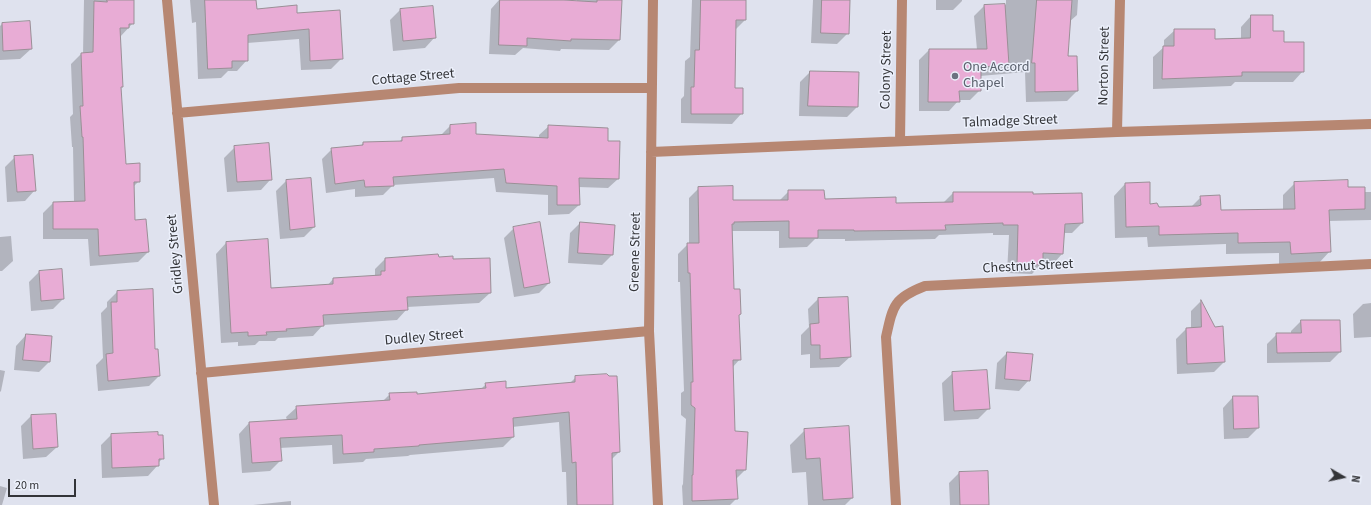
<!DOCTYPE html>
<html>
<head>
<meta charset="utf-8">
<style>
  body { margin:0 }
  #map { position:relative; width:1371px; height:505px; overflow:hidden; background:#dfe2ee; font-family:"Source Sans 3",sans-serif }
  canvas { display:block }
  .north { position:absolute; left:1323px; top:457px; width:40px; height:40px; -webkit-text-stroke:3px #ecf0fb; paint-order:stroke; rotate:99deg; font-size:11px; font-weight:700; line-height:16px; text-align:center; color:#333438 }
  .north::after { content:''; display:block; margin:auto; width:14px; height:18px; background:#333438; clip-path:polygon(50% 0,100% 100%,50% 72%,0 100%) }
  .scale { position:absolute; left:8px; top:479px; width:68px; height:18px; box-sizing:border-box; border:2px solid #333438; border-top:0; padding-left:5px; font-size:12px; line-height:14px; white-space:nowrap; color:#333438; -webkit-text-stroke:3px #ecf0fb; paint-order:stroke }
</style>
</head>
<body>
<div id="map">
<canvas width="1371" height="505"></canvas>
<div class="north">N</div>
<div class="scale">20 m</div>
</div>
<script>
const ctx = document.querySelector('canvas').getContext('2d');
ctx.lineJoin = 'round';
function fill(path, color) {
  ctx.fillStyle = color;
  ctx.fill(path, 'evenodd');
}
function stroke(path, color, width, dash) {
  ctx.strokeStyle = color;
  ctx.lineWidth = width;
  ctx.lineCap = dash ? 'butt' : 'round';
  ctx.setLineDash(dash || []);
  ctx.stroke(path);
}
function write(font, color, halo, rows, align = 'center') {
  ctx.font = font + ' "Source Sans 3",sans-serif';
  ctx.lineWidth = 3;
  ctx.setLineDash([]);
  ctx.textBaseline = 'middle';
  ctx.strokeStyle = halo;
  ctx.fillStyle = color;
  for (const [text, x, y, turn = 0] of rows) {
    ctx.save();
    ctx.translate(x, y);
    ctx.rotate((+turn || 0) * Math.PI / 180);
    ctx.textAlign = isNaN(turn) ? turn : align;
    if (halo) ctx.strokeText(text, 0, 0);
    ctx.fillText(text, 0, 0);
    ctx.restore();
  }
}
fill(new Path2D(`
  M 84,0 L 133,0 L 133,23 L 120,37 L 120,88 L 125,165 L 139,181 L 133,187 L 134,221 L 148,252 L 138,262 L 90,266 L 88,239 L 43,239 L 43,213 L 53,203 L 74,202 L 73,147 L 72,147 L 70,117 L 73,114 L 71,64 L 81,54 L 83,54 Z
  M 190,0 L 255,0 L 256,10 L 296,14 L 342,58 L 331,69 L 301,70 L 299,39 L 247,43 L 247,60 L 237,71 L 228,71 L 221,78 L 198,79 L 196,22 L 192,23 Z
  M 499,0 L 551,0 L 577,2 L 577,0 L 621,0 L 619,40 L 609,50 L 561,49 L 560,51 L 523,48 L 515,55 L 489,54 L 491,9 Z
  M 692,0 L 745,0 L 745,20 L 735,30 L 734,89 L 742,113 L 732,124 L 681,123 L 681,99 L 684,96 L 685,61 L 690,57 Z
  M 813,0 L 849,0 L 848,33 L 837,44 L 811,43 Z
  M 936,0 L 962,0 L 962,1 L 953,10 L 936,10 Z
  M 1006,0 L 1078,0 L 1077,15 L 1069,22 L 1067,57 L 1077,91 L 1067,101 L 1026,102 L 1025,72 L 980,76 L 980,90 L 970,100 L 959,100 L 949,111 L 919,111 L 919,60 L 929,50 L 977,50 L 974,16 L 984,6 L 1006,5 Z
  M 400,10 L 435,37 L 425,48 L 393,51 L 390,20 Z
  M 1251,16 L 1272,32 L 1283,43 L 1303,71 L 1293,82 L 1235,82 L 1231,86 L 1153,89 L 1153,57 L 1164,47 L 1164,40 L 1175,30 L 1214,40 L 1241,39 L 1241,27 Z
  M 2,24 L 31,49 L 20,59 L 0,60 L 0,26 Z
  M 810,72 L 857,107 L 847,117 L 799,116 L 800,82 Z
  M 450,126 L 475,135 L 539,138 L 539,135 L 549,126 L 607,142 L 618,179 L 608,188 L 578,187 L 579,205 L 569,214 L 548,215 L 548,195 L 496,192 L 494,178 L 393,185 L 383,195 L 355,197 L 355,189 L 326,193 L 322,159 L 332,149 L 360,147 L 363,143 L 399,142 L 403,138 L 441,135 Z
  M 235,147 L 271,179 L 261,190 L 227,192 L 224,158 Z
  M 15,157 L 35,190 L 25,201 L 7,202 L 5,167 Z
  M 286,181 L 314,227 L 304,237 L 280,239 L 276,191 Z
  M 1295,183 L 1347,188 L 1364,192 L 1371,192 L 1371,220 L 1329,221 L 1330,251 L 1319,263 L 1279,265 L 1279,253 L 1226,254 L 1226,244 L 1148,247 L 1147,237 L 1115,238 L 1114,196 L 1125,184 L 1149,205 L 1159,208 L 1190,208 L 1201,197 L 1220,211 L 1283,210 L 1283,195 Z
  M 699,188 L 732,201 L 779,201 L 789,191 L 824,200 L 895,204 L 943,203 L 953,193 L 1032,193 L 1032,195 L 1082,223 L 1072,233 L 1064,233 L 1062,254 L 1053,264 L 1042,263 L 1032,274 L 1007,273 L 1009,235 L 993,235 L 993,233 L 939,235 L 935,239 L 845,241 L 845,239 L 815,239 L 807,247 L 779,248 L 779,231 L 731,231 L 733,290 L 738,316 L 740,359 L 732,368 L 734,432 L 745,470 L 736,479 L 736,499 L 730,505 L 683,505 L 682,486 L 683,484 L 686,419 L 681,415 L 681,393 L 684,391 L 680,282 L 678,282 L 678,254 L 688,244 L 689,244 L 689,198 Z
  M 580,223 L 612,255 L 602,265 L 568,263 L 570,233 Z
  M 514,228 L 549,283 L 539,293 L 514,297 L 504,238 Z
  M 11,236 L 13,261 L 2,271 L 0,271 L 0,237 Z
  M 226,243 L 270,289 L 327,286 L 333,279 L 375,277 L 375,269 L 385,259 L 438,258 L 452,260 L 490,293 L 479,303 L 407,307 L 407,309 L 397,320 L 323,325 L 313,336 L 278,338 L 275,341 L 259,341 L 255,345 L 238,346 L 238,342 L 221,343 L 216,254 Z
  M 39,272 L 63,299 L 53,309 L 31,311 L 29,282 Z
  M 117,292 L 154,350 L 159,376 L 149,386 L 98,391 L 96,365 L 103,358 L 101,313 L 107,307 L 107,302 Z
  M 847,298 L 850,357 L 839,367 L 810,368 L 810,354 L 801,355 L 801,335 L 809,327 L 808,309 L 818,299 Z
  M 1200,302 L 1214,328 L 1224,362 L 1214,372 L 1177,374 L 1176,339 L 1186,329 L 1191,329 L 1191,311 Z
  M 1371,303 L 1371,337 L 1354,338 L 1353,314 L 1363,304 Z
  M 1301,321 L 1339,321 L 1340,352 L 1330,362 L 1267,363 L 1267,344 L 1277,334 L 1291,334 L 1291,331 Z
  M 26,335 L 49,362 L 39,372 L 14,370 L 16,346 Z
  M 1007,353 L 1029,380 L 1019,391 L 995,389 L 997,363 Z
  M 0,370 L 5,371 L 1,391 L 0,392 Z
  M 953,373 L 989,408 L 978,419 L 944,421 L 942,383 Z
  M 576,377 L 619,452 L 611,460 L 612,505 L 567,505 L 566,472 L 562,472 L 559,422 L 512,427 L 513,437 L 503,447 L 410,455 L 408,456 L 366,459 L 363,462 L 333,464 L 332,445 L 280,448 L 281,460 L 270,471 L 242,473 L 239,434 L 249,423 L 287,420 L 286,417 L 297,407 L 382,402 L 390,394 L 416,395 L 480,390 L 486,384 L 505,389 L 570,383 Z
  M 1233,397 L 1257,397 L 1258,428 L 1248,438 L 1224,439 L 1223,408 Z
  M 31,416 L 57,447 L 46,457 L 23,459 L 21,426 Z
  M 805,430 L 852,498 L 845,505 L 808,505 L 806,472 L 792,473 L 790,445 Z
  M 157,433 L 163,458 L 158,463 L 158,465 L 148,476 L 102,478 L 101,445 L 111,435 Z
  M 959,473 L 988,505 L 950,505 L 949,483 Z
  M 0,486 L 7,488 L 2,505 L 0,505 Z
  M 291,501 L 291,505 L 253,505 Z`), '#0003');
const building = new Path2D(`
  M 107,0 L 134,0 L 134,24 L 129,24 L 129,28 L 120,28 L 123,87 L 121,87 L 126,164 L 140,163 L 140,182 L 134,182 L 135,220 L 146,219 L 149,252 L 99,256 L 98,229 L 53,229 L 53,202 L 85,201 L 83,137 L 82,137 L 80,106 L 83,106 L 81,53 L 93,52 L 94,1 L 107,2 Z
  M 205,0 L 256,0 L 257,9 L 297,5 L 297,13 L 340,10 L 343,59 L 310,61 L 309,29 L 248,35 L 248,61 L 232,61 L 232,68 L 208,69 Z
  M 500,0 L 564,0 L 597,2 L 597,0 L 622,0 L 620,40 L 571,39 L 571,41 L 527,38 L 527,46 L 499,45 Z
  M 701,0 L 746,0 L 746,20 L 736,20 L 735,88 L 743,88 L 743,114 L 691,114 L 691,87 L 694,87 L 695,50 L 699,50 Z
  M 822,0 L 850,0 L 849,34 L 821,33 Z
  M 1037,0 L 1072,0 L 1068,56 L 1077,56 L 1078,91 L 1035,92 L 1035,63 L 1032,63 Z
  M 1005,4 L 1009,65 L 981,67 L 981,91 L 959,91 L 960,102 L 928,102 L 929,49 L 987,49 L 984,5 Z
  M 433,6 L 436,38 L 403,41 L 400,9 Z
  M 1251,15 L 1273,15 L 1273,31 L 1284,31 L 1284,42 L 1304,42 L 1304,72 L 1242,72 L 1242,76 L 1162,79 L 1163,46 L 1174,46 L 1174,29 L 1215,29 L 1215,39 L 1250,38 Z
  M 30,21 L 32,49 L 3,51 L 2,23 Z
  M 810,71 L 859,72 L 858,107 L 808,106 Z
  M 476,123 L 476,134 L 548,138 L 548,125 L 608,128 L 608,141 L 620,141 L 619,179 L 579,178 L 580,205 L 557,205 L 557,186 L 506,183 L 504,169 L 393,177 L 394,186 L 365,187 L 364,180 L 335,184 L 331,148 L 363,145 L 363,142 L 402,141 L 402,137 L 450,134 L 450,125 Z
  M 269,143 L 272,180 L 237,182 L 234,146 Z
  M 33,155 L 36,191 L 17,192 L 14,156 Z
  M 311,178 L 315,227 L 290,230 L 286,180 Z
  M 1348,180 L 1348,187 L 1365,187 L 1365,209 L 1329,210 L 1331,252 L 1291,254 L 1290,242 L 1238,243 L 1238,233 L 1159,235 L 1159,226 L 1126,227 L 1125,183 L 1150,182 L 1150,204 L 1157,203 L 1159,207 L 1198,206 L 1201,205 L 1200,196 L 1220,195 L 1221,210 L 1295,209 L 1294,182 Z
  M 733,186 L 733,200 L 788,200 L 788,190 L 824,190 L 825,199 L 896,197 L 896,203 L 953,202 L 953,192 L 1033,192 L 1033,194 L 1082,193 L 1083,223 L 1065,224 L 1063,254 L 1043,253 L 1043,265 L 1017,264 L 1018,225 L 1003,225 L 1003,223 L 945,225 L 946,230 L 854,231 L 854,230 L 818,230 L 818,238 L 789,238 L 789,221 L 734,222 L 734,224 L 732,224 L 734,289 L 740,289 L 741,314 L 739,315 L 741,360 L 733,360 L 735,431 L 748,432 L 746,470 L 736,470 L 738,499 L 692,501 L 692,475 L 693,475 L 695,408 L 691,405 L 691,382 L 693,382 L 690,273 L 688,273 L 687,243 L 699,243 L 698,187 Z
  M 540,222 L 550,283 L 524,288 L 513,227 Z
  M 580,222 L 615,225 L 613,255 L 578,253 Z
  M 268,239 L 271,288 L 333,284 L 333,278 L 381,275 L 381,271 L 385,271 L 385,258 L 438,254 L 439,257 L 453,256 L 453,259 L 490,258 L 491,293 L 407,297 L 408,310 L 323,315 L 324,326 L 286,329 L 287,331 L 266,332 L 267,335 L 248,336 L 248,332 L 231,333 L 226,242 Z
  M 62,269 L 64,299 L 41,301 L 39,271 Z
  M 153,289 L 155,349 L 158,349 L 160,376 L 108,381 L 106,354 L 113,353 L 111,302 L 117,302 L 117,291 Z
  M 848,297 L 851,357 L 820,359 L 820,345 L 811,345 L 810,324 L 819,323 L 818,298 Z
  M 1201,300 L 1215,327 L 1223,326 L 1225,362 L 1187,364 L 1186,328 L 1201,327 Z
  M 1301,320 L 1340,320 L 1341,352 L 1277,353 L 1276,333 L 1301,333 Z
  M 26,334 L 52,336 L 50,362 L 23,360 Z
  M 1007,352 L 1033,354 L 1030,381 L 1005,379 Z
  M 987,370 L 990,409 L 954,411 L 952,372 Z
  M 607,374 L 609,376 L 617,376 L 618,395 L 620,452 L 612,453 L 613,505 L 577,505 L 576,462 L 572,463 L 569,412 L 513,418 L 514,437 L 419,445 L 419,446 L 374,449 L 374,452 L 343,454 L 342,435 L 280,438 L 282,461 L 252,463 L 249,422 L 297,419 L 296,406 L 390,400 L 389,393 L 417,392 L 417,394 L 486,388 L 485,383 L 506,381 L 506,388 L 575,382 L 575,376 Z
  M 1233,396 L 1258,396 L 1259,428 L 1234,429 Z
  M 56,414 L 58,447 L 33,449 L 31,415 Z
  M 849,426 L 853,498 L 823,500 L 820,458 L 806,459 L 804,429 Z
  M 158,432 L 158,435 L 163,435 L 164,459 L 159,459 L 159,466 L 112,468 L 111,434 Z
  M 988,471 L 989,505 L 960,505 L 959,472 Z`);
fill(building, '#e8acd5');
stroke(building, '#9a8f96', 1);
stroke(new Path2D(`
  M 167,0 L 203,390 L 214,505
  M 653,0 L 649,331 L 658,505
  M 177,113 L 459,88 L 652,88
  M 1117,132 L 1120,0
  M 900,141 L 902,0
  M 651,152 L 1117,132 L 1371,124
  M 201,373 L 649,331
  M 896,505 L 886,337 C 893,305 894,298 925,286 L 1371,264`), '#b78772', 10);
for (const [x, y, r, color] of [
  [955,76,4,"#6b7280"]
]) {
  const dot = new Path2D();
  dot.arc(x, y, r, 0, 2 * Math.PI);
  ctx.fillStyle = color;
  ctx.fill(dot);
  stroke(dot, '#ecf0fb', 1.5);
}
write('14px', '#333438', '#ecf0fb', [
  ["Norton Street",1105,66,-89],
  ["Colony Street",887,70,-89],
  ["Cottage Street",413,78,-5],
  ["Talmadge Street",1010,122,-2],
  ["Greene Street",636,252,-89],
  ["Gridley Street",176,254,-95],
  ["Chestnut Street",1028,267,-3],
  ["Dudley Street",424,338,-5]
]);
write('14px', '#5b616d', '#ecf0fb', [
  ["One Accord",963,68],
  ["Chapel",963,84]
], 'left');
</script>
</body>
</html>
